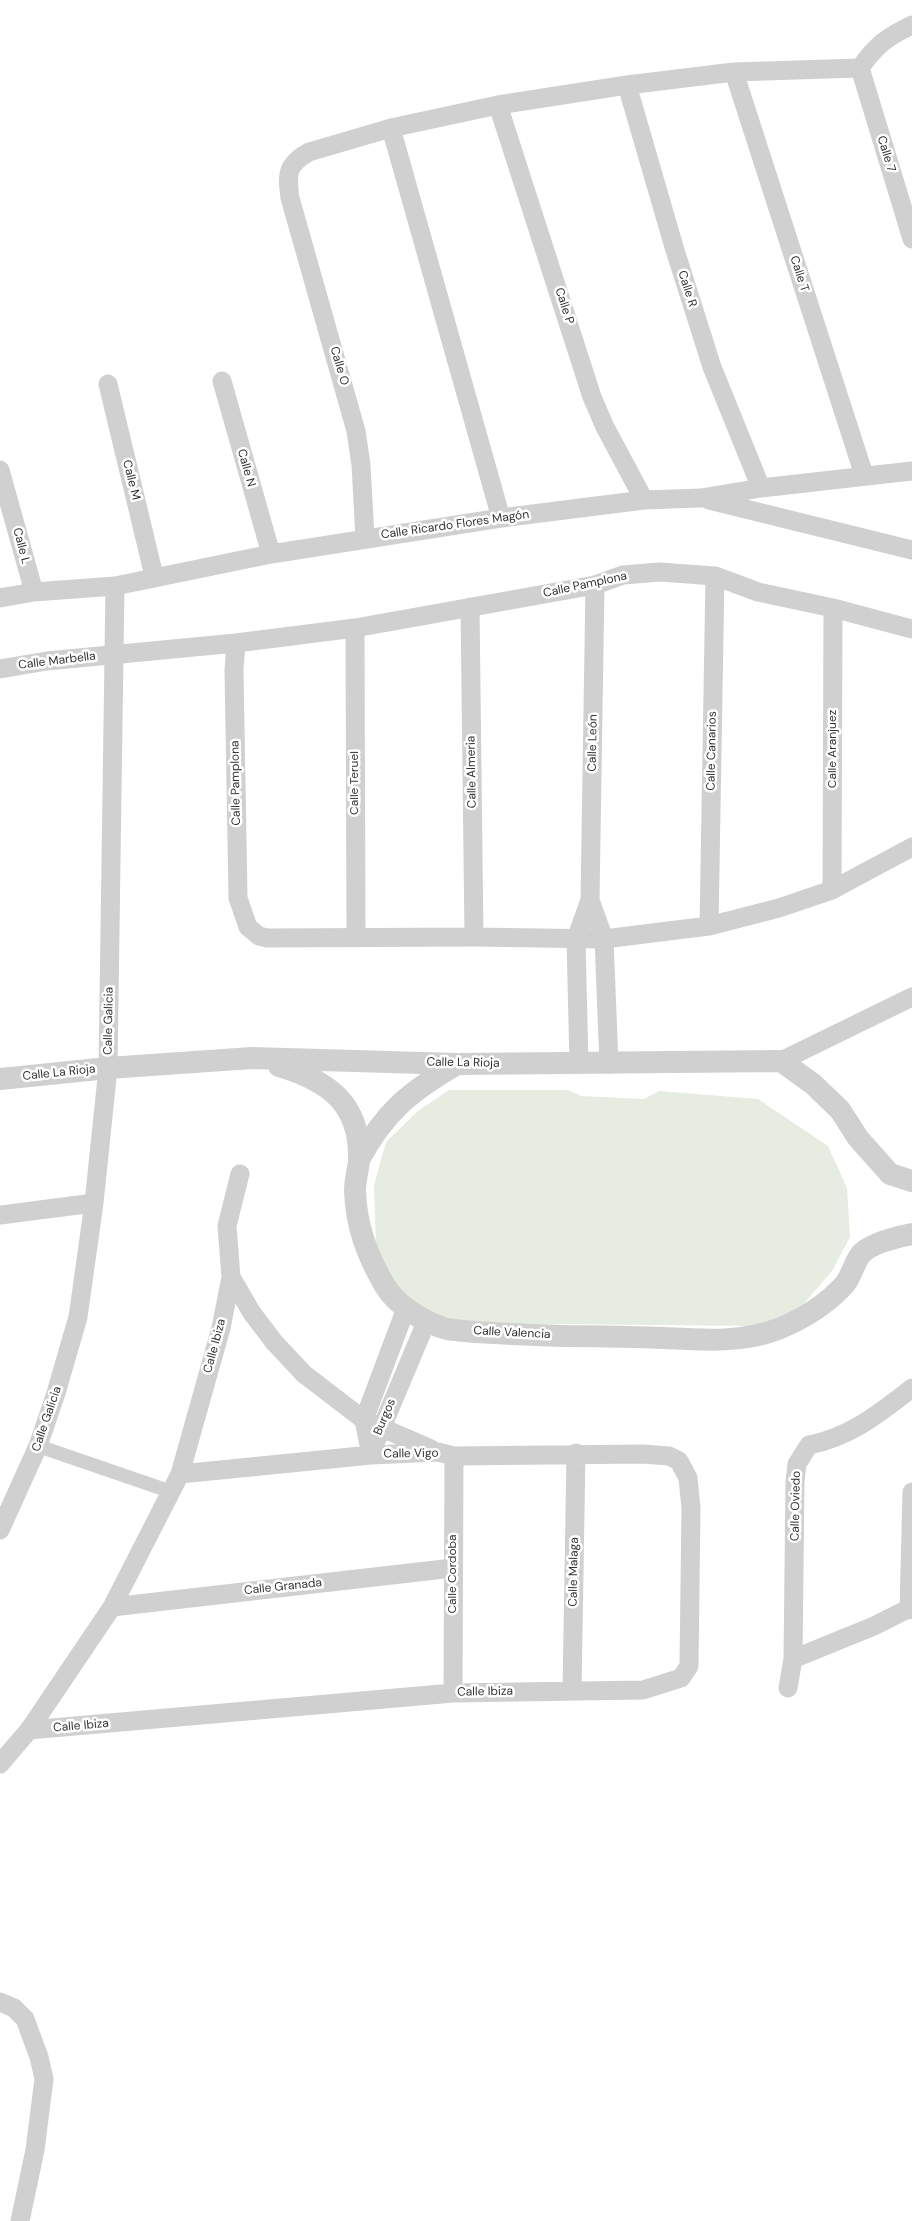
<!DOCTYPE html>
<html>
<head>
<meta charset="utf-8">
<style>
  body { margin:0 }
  canvas { display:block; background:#fff }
</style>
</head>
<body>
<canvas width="912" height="2221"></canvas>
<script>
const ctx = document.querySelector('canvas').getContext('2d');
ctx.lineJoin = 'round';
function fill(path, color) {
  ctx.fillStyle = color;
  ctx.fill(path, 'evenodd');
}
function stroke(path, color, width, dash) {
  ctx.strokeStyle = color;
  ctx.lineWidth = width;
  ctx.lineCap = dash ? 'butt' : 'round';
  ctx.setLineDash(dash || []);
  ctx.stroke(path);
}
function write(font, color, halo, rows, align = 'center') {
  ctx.font = font + ' "DM Sans",sans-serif';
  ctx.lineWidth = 5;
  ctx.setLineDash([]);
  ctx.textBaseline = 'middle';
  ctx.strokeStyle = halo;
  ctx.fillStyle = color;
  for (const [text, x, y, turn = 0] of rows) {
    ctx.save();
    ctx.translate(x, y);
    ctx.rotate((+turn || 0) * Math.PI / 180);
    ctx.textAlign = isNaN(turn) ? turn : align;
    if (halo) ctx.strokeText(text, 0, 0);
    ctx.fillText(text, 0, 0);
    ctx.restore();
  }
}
fill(new Path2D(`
  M 449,1090 L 568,1090 L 581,1096 L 644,1099 L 659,1091 L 758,1099 L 828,1146 L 847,1188 L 850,1237 L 832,1271 L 801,1307 L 757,1326 L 446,1323 L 396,1295 L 376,1246 L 374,1185 L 386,1142 L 418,1111 Z`), '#e6ecdf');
stroke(new Path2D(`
  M 38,1446 L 172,1492`), '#d0d0d0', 14);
stroke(new Path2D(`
  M 860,68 L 912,239
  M 734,72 L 864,475
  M 627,85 L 674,247 L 712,367 L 761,488
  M 498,105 L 592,397 L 605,427 L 644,500
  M 391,128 L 501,518
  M 222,381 L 271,554
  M 108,384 L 154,576
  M 0,470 L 34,592
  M 709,500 L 912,550
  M 365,538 L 361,465 L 356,431 L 290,198 C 287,174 286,165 309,152 L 391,128 L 498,105 L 627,85 L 734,72 L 860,68 C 876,45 887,37 912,25
  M 0,598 L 34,592 L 115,586 L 271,554 L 501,518 L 644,500 L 701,498 L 761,488 L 912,471
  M 470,607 L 474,937
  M 355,628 L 356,938
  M 912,629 L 833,608 L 758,592 L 715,576 L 660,572 L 623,575 L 595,585 L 355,628 L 236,643 L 234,670 L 238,898 L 248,927 L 259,936 L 267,938 L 474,937 L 604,939 L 709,926 L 779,908 L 832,890 L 912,847
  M 0,669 L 47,661 L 236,643
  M 832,890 L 833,608
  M 590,900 L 604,939 L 609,1064
  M 709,926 L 715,576
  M 781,1061 L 912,997
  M 579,1064 L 576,939 L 590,900 L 595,585
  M 0,1215 L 94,1203
  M 231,1277 L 252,1313 L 274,1342 L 304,1374 L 364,1420 L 431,1449
  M 377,1439 L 427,1320
  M 371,1455 L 364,1420 L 406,1308
  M 0,1530 L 38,1446 L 56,1393 L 78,1317 L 94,1203 L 108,1068 L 115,586
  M 112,1607 L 453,1568
  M 909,1610 L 912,1492
  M 793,1659 L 874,1626 L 912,1607
  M 788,1688 L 793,1659 L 795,1481 L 797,1464 L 809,1445 C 850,1437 880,1413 912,1388
  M 572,1691 L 576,1453
  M 453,1693 L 454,1456
  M 29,1730 L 453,1693 L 643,1690 L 681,1678 L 689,1666 L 691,1508 L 688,1478 L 679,1461 L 669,1456 L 643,1454 L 454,1456 L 438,1452 L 371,1455 L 180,1474
  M 0,1764 L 29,1730 L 112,1607 L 180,1474 L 221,1328 L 231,1277 L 227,1226 L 240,1174
  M 0,2002 L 14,2008 L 25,2019 L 39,2057 L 44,2079 L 35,2150 L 20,2221`), '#d0d0d0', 19);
stroke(new Path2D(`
  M 279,1066 C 329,1081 361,1104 359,1161 C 358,1171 355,1180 355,1190 C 356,1226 367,1255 385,1286 C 397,1306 425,1323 447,1329 C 457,1331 468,1331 477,1332 C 507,1334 537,1335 566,1336 C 599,1336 632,1337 664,1338 C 702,1340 742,1343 778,1329 C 803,1319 827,1304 845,1284 C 852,1275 854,1263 861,1254 C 871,1243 897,1237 912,1234
  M 0,1079 L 108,1068 L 252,1058 L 457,1064 L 781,1061 L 813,1084 L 840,1110 L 858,1138 L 890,1174 L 912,1181
  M 359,1160 C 384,1112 411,1091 457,1064`), '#d0d0d0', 22);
write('12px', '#333', '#fff', [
  ["Calle 7",886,154,73],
  ["Calle T",799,274,72],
  ["Calle R",687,289,72],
  ["Calle P",564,306,72],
  ["Calle O",339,366,74],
  ["Calle N",246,468,74],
  ["Calle M",131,480,76],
  ["Calle Ricardo Flores Magón",455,525,-8],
  ["Calle L",21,546,75],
  ["Calle Pamplona",585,585,-12],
  ["Calle Marbella",57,661,-7],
  ["Calle León",593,743,-89],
  ["Calle Aranjuez",833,749,-90],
  ["Calle Canarios",712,751,-89],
  ["Calle Almeria",472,772,-91],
  ["Calle Pamplona",236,783,-91],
  ["Calle Teruel",355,783,-90],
  ["Calle Galicia",109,1021,-89],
  ["Calle La Rioja",463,1063,1],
  ["Calle La Rioja",59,1073,-6],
  ["Calle Valencia",512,1333,3],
  ["Calle Ibiza",215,1346,-75],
  ["Burgos",385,1417,-67],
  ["Calle Galicia",47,1419,-71],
  ["Calle Vigo",411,1454,-1],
  ["Calle Oviedo",796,1506,-89],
  ["Calle Malaga",574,1572,-89],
  ["Calle Cordoba",453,1574,-90],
  ["Calle Granada",283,1587,-6],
  ["Calle Ibiza",485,1692,-1],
  ["Calle Ibiza",81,1726,-5]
]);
</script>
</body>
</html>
